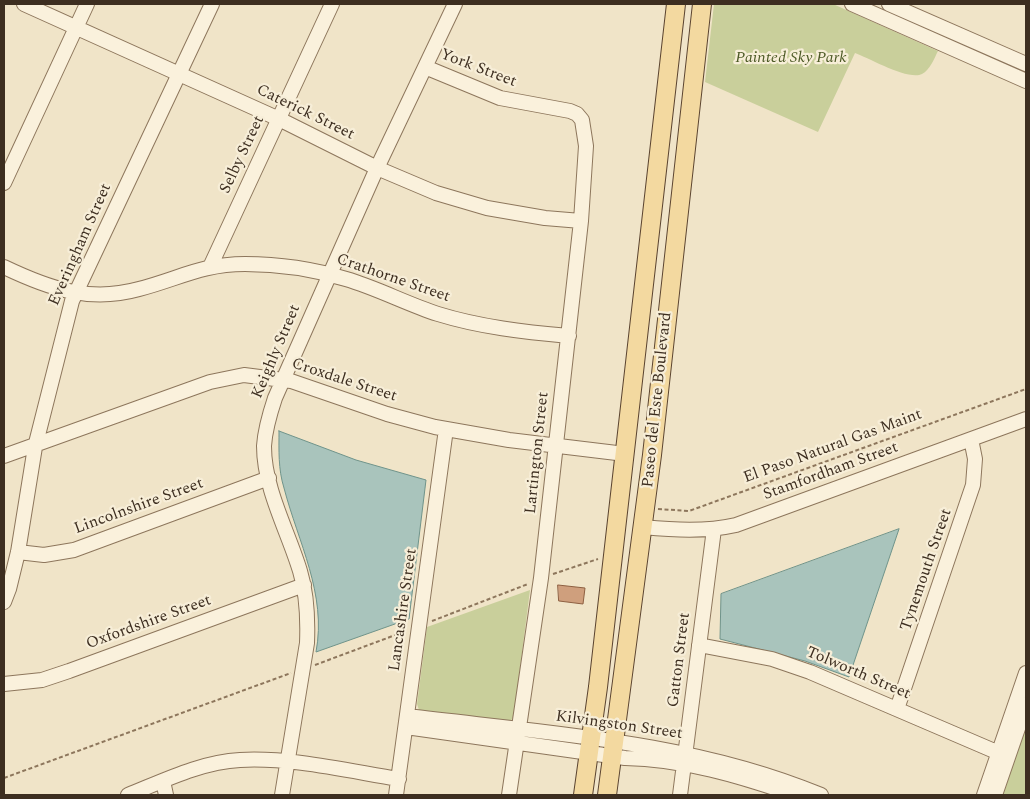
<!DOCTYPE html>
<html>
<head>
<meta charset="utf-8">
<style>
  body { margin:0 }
  #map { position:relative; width:1030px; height:799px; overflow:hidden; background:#f0e4c8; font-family:Spectral,serif }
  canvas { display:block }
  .frame { position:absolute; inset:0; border:5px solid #3d2e20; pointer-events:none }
</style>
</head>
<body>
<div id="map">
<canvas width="1030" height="799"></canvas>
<div class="frame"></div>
</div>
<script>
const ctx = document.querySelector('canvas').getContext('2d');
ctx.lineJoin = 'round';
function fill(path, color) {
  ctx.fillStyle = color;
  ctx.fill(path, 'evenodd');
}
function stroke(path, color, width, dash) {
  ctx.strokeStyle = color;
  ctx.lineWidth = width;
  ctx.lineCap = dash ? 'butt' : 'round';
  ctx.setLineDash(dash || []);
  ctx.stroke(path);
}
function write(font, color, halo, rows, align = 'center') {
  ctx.font = font + ' Spectral,serif';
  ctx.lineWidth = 4.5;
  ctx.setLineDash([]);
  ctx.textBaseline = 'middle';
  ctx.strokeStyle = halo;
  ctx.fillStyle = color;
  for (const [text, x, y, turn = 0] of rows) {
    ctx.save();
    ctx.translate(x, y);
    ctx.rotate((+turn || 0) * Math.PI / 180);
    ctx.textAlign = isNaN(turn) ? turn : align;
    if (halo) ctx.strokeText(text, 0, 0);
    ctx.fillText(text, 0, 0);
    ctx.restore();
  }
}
fill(new Path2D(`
  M 714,4 L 833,4 L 938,51 C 934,59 930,70 922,74 C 909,81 869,58 855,53 L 818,132 L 705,82 Z
  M 530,590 L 514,716 L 509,724 L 420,713 L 417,704 L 427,627 Z
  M 1025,726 L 1026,795 L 1001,795 Z`), '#c9cf9b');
const water = new Path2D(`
  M 279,431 L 356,460 L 426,480 L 409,619 L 316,652 C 327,594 298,542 284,488 C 278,469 279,450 279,431 Z
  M 899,529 L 849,677 L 805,661 L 720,639 L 721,594 Z`);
fill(water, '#a9c4bc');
stroke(water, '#6f938a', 1);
const building = new Path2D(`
  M 558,585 L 585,588 L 583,604 L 559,601 Z`);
fill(building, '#cf9f7d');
stroke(building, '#8d5f41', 1);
const minor = new Path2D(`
  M 24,4 L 279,119 L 377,168 L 436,193 L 487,208 L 545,218 L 581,221
  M 852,4 L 1026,81
  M 889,4 L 1026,64
  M 425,67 L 500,98 L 570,111 L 577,114 L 582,120 L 586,146 L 581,221 L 541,578 L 509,795
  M 4,183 L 87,4
  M 4,267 C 48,288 89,303 139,289 C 178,279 202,264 245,264 C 279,264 313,269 346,279 C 377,288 407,304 438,314 C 480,327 524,332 569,336
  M 210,267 L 332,4
  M 4,456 L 210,382 L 244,375 L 291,381 L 387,414 L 435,427 L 509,440 L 625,454
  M 643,527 C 674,530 705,532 736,525 L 1026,419
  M 18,552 L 44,555 L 74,550 L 269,478
  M 4,602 L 9,589 L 18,552 L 35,447 L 72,301 L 212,4
  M 699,645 L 772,659 L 810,672 L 999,753
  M 4,684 L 42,680 L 69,671 L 304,585
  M 897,709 L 973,485 L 975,459 L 971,439
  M 407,716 C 546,733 691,741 821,795
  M 406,727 L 625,758 C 683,759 740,776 795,795
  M 163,781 L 166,795
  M 128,795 C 163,781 201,762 240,760 C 290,757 349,771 399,779
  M 282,795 L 307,643 C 308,618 307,594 300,571 C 288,531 264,489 264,446 C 265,430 270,413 275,398 L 377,168 L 455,4
  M 396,795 L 446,429
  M 680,795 L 714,529
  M 984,795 L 1026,673
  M 995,795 L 1026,705`);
const major = new Path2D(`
  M 583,795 L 598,687 L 676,4
  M 607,795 L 652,455 L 702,4`);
stroke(minor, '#8d765c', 16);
stroke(major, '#5b4430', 20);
stroke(new Path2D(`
  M 658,509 L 689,511 L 1026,389
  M 553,574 L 598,559
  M 432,621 L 528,584
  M 315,665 L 406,631
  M 4,778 L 291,673`), '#8d765c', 2, [4, 2.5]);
stroke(minor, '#faf1dc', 14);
stroke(major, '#f3d9a0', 18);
write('italic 16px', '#4d5a26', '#f7eed8', [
  ["Painted Sky Park",791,59]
]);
write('16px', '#3d2e20', '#f7eed8', [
  ["York Street",478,69,21],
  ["Caterick Street",305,113,26],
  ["Selby Street",243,155,-65],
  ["Everingham Street",81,245,-66],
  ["Crathorne Street",393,279,19],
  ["Keighly Street",277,352,-67],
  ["Croxdale Street",344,381,18],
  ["Paseo del Este Boulevard",658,400,-84],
  ["El Paso Natural Gas Maint",833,447,-20],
  ["Lartington Street",538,453,-84],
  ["Stamfordham Street",831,472,-20],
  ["Lincolnshire Street",139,507,-20],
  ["Tynemouth Street",927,570,-71],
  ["Lancashire Street",404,610,-82],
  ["Oxfordshire Street",149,623,-20],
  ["Gatton Street",680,660,-83],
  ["Tolworth Street",858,674,23],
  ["Kilvingston Street",619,726,8]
]);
</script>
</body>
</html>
